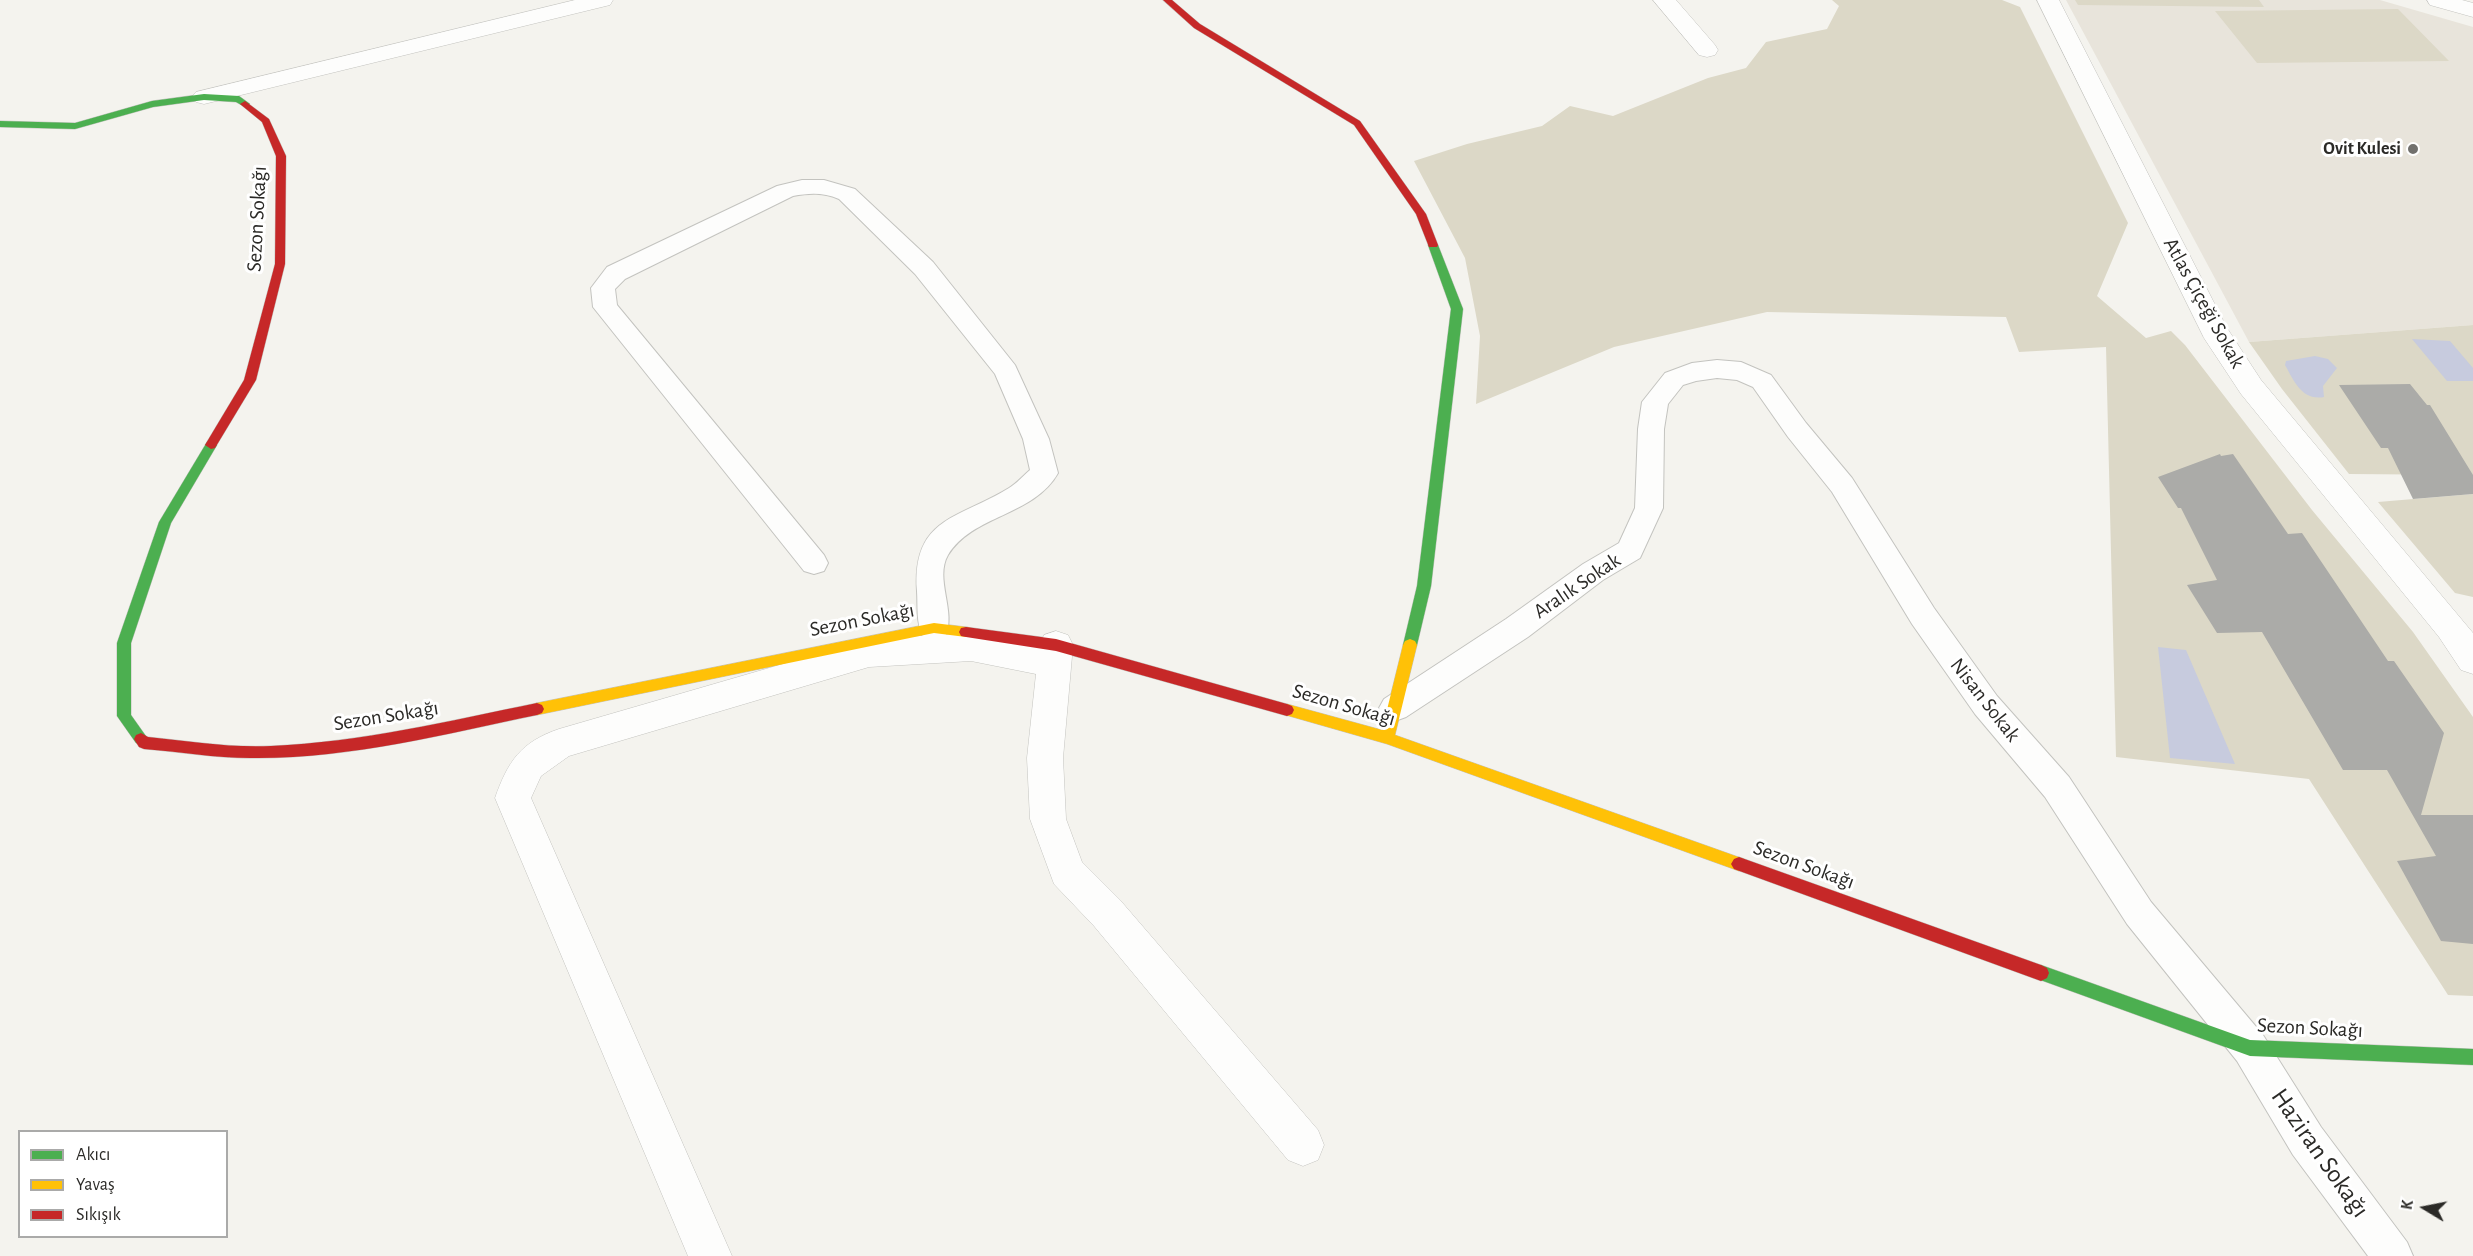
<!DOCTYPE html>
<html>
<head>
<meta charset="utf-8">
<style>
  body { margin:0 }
  #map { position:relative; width:2473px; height:1256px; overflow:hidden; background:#f4f3ee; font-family:"Alegreya Sans",sans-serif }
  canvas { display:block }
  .legend { position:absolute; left:18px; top:1130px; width:210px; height:108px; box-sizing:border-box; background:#fff; border:2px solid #aaaaa9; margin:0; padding:8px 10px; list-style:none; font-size:18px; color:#2b2a27 }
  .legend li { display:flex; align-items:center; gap:12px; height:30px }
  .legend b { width:30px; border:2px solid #aaaaa9 }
  .north { position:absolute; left:2395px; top:1178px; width:60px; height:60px; -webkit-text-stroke:4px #fff; paint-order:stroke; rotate:280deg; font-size:16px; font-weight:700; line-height:24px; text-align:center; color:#2b2a27 }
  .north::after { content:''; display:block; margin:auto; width:21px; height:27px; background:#2b2a27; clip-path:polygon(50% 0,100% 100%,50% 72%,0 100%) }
</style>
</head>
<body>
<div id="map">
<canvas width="2473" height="1256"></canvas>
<ul class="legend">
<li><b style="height:8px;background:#4caf50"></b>Akıcı</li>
<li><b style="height:8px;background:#ffc107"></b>Yavaş</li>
<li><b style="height:8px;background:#c62828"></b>Sıkışık</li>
</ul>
<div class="north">K</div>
</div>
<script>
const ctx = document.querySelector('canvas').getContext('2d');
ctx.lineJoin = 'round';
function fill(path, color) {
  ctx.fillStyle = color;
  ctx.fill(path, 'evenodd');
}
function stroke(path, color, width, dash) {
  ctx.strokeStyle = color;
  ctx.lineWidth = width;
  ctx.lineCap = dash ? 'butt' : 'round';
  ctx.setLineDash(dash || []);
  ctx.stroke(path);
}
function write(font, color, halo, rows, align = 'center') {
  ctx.font = font + ' "Alegreya Sans",sans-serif';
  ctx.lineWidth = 6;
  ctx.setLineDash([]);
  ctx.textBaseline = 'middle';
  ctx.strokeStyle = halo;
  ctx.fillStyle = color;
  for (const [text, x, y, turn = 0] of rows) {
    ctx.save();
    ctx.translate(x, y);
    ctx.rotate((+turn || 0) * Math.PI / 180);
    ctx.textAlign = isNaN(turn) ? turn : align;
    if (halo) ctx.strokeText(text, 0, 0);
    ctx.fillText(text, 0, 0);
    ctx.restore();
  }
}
fill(new Path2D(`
  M 2066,0 L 2380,0 L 2473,27 L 2473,325 L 2249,342 Z`), '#e8e4db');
fill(new Path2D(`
  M 1832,0 L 2002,0 L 2020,7 L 2128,223 L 2097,296 L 2146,338 L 2171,331 L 2185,345 L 2312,510 L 2413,632 L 2473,717 L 2473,996 L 2448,995 L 2309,779 L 2116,757 L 2106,347 L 2019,352 L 2006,317 L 1767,312 L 1614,347 L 1476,404 L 1480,336 L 1465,258 L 1414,161 L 1467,144 L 1542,126 L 1570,106 L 1613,116 L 1708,78 L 1746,68 L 1766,42 L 1827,29 L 1839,6 Z
  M 2075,0 L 2259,0 L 2264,7 L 2078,5 Z
  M 2398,9 L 2449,61 L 2257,63 L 2215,11 Z
  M 2473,325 L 2473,475 L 2349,474 L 2282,389 L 2249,342 Z
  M 2473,494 L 2473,597 L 2455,593 L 2378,502 Z`), '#dcd8c7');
fill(new Path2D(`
  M 2412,339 L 2450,341 L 2473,368 L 2473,381 L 2447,381 Z
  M 2315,356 L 2328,359 L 2337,368 L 2323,386 L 2324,397 C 2302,401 2294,381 2285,365 L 2286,361 Z
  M 2158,647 L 2186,650 L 2235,764 L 2170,758 Z`), '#c7cbde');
fill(new Path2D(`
  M 2410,384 L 2427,405 L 2430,405 L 2473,475 L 2473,494 L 2413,499 L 2388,448 L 2381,448 L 2339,385 Z
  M 2220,454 L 2221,456 L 2233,454 L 2288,534 L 2302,533 L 2388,661 L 2394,661 L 2444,733 L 2421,815 L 2473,815 L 2473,944 L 2441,941 L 2397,861 L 2436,856 L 2387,770 L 2343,770 L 2262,632 L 2217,633 L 2187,585 L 2217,580 L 2181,508 L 2178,508 L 2158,477 Z`), '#ababa8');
const lane = new Path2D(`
  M 802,180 L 824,180 L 855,189 L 933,262 L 1015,365 L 1049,439 L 1058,473 C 1034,516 972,515 948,555 C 934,579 957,612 945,637 L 934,640 L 923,637 C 916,623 918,607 917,591 C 912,517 959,519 1009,488 C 1016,484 1023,476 1030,470 L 1023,439 L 995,374 L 915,274 L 839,199 C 823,192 809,193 793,196 L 625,279 L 615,289 L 617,305 L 824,555 L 828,563 L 824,571 L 814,574 L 804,571 L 593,307 L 591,288 L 607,267 L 777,186 Z
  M 1717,360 L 1741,362 L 1771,375 L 1806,423 L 1852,478 L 1934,608 L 1997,696 L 2069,777 L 2151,902 L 2263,1035 L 2321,1127 L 2407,1242 L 2413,1256 L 2368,1256 L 2293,1155 L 2237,1061 L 2127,924 L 2045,797 L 1975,714 L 1912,624 L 1832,492 L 1788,437 L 1753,387 L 1737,380 L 1717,378 L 1696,381 L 1683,385 L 1668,404 L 1664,429 L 1663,508 L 1640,558 L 1603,580 L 1528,637 L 1406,717 L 1395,721 L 1384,717 L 1379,708 L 1384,699 L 1506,619 L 1583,564 L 1619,543 L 1635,508 L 1638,429 L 1642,402 L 1665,373 L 1692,363 Z`);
const street = new Path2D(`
  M 575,0 L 613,0 L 610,5 L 204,104 L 196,102 L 192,97 L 196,92 Z
  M 1653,0 L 1676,0 L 1715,45 L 1718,50 L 1715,55 L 1707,57 L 1699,55 Z
  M 2037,0 L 2059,0 L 2227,328 L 2261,380 L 2473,633 L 2473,674 L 2461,670 L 2439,637 L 2241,394 L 2204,338 Z
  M 2427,0 L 2462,0 L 2473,3 L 2473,17 L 2430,5 Z
  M 1056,631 L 1068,635 L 1073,645 L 1063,758 L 1066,819 L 1082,862 L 1120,900 L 1318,1130 L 1324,1145 L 1318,1160 L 1303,1166 L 1288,1160 L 1094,926 L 1054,884 L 1030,819 L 1027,758 L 1036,674 L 971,661 L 869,667 L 569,756 L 541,776 L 531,798 L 732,1256 L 688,1256 L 495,798 C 508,761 521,742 559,729 L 869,639 L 971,633 L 1039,647 L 1044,635 Z`);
const fast = new Path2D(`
  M 204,94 L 239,96 L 250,104 L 245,107 L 236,102 L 204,100 L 153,107 L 75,129 L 0,127 L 0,121 L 75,123 L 152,101 Z
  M 1433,242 L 1438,245 L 1463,309 L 1431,586 L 1417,645 L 1415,649 L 1405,649 L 1403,645 L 1417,586 L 1451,309 L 1428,245 Z
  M 211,441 L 217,445 L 171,523 L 131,643 L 131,715 L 148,739 L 146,743 L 141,745 L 136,743 L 117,716 L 117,643 L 159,522 L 207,442 Z
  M 2041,965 L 2250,1040 L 2473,1049 L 2473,1065 L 2250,1056 L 2035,978 L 2033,973 L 2035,968 Z`);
const slow = new Path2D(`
  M 934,623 L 966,627 L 971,628 L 973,632 L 971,636 L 966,637 L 934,633 L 537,715 L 532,713 L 530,709 L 532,705 L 537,703 Z
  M 1410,639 L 1415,641 L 1417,645 L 1395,735 L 1744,859 L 1747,864 L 1744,869 L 1739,871 L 1387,744 L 1282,714 L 1280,710 L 1282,706 L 1287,704 L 1382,730 L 1403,645 L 1405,641 Z`);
const jam = new Path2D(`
  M 1163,0 L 1172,0 L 1200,24 L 1360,121 L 1426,214 L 1438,245 L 1437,247 L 1429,247 L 1416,214 L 1354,125 L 1194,28 Z
  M 245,101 L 269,119 L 286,156 L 285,264 L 256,380 L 215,448 L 211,449 L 205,445 L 244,380 L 275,264 L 276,156 L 262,122 L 240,104 Z
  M 966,627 L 1056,639 L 1287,704 L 1292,706 L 1294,710 L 1292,714 L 1287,716 L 1056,651 L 966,637 L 961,636 L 959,632 L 961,628 Z
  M 537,703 L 542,705 L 544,709 L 542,713 L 537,715 C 445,734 352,758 258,758 C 220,759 182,752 144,749 L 139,747 L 134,739 L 136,735 L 141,733 L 148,737 C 189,741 230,748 271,746 C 361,742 449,721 537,703 Z
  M 1739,857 L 2041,965 L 2047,968 L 2049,973 L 2047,978 L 2041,981 L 1734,869 L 1731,864 L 1734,859 Z`);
stroke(lane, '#c3c3bf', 2);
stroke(street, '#c3c3bf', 1);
stroke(fast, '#c3c3bf', 1);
stroke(slow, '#c3c3bf', 1);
stroke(jam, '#c3c3bf', 1);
fill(lane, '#fdfdfc');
fill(street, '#fdfdfc');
fill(fast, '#4caf50');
fill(slow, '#ffc107');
fill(jam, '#c62828');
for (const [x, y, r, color] of [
  [2413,149,6,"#71706d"]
]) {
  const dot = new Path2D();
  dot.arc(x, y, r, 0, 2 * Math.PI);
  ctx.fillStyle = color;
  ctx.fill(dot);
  stroke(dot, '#fff', 2);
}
write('bold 18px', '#2b2a27', '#fff', [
  ["Ovit Kulesi",2401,149]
], 'right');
write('21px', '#2b2a27', '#fff', [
  ["Sezon Sokağı",257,219,-87],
  ["Atlas Çiçeği Sokak",2204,303,61],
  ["Aralık Sokak",1577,586,-34],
  ["Sezon Sokağı",862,620,-11],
  ["Nisan Sokak",1985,700,52],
  ["Sezon Sokağı",1344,705,16],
  ["Sezon Sokağı",386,716,-9],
  ["Sezon Sokağı",1804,865,20],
  ["Sezon Sokağı",2310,1028,3]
]);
write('26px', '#2b2a27', '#fff', [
  ["Haziran Sokağı",2320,1153,55]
]);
</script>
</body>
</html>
